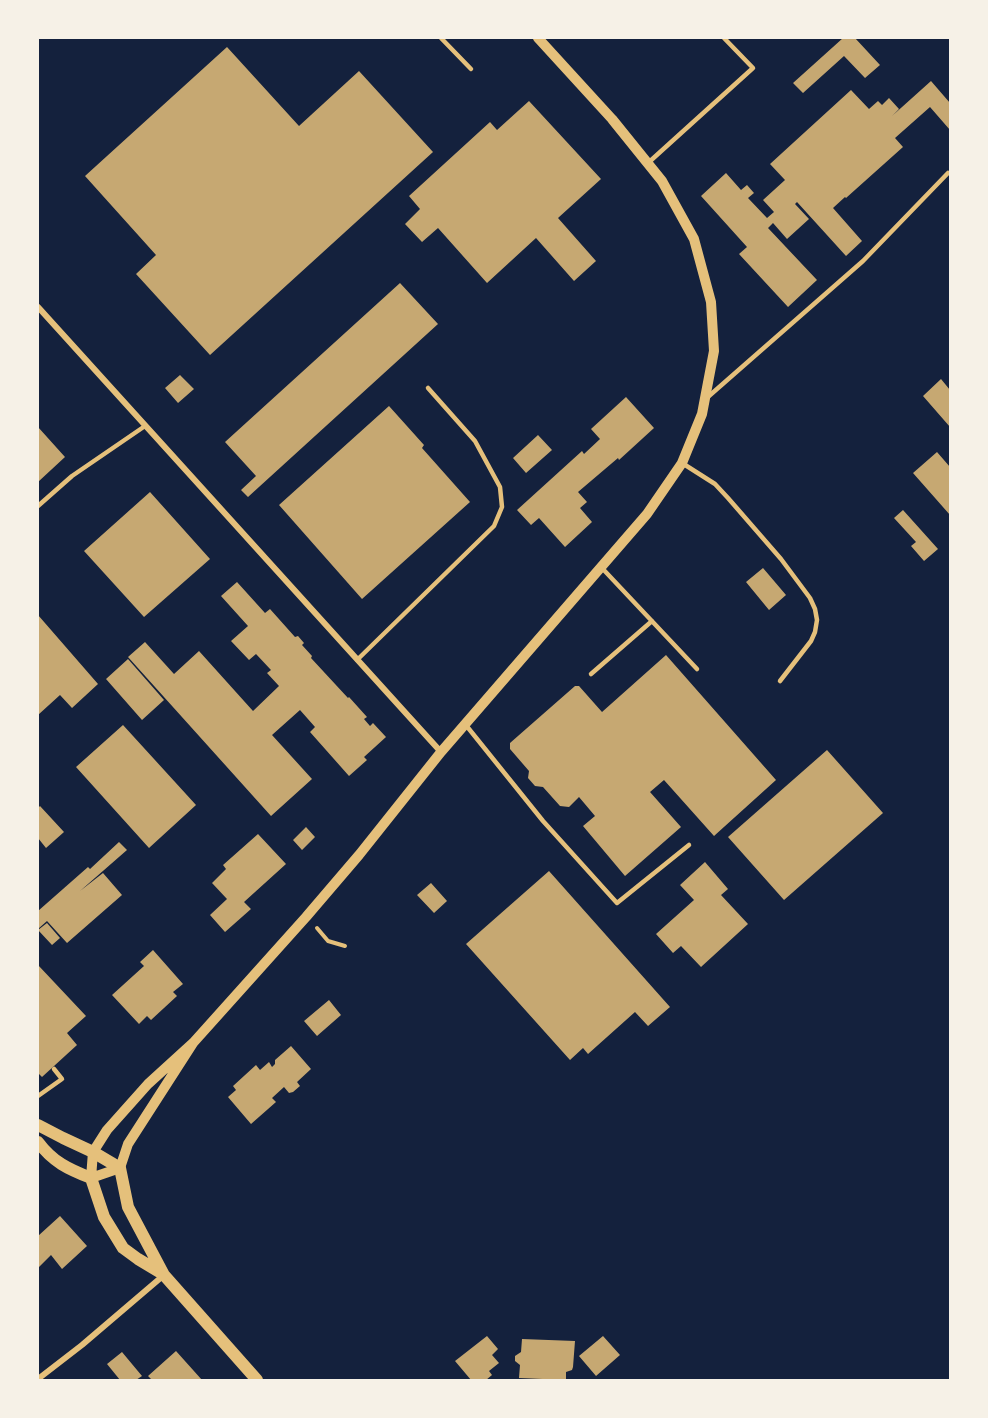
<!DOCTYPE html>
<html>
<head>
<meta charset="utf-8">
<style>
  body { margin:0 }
  #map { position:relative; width:988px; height:1418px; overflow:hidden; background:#14213d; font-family:Commissioner,sans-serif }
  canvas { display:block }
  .frame { position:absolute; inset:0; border:39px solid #f6f1e7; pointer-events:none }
</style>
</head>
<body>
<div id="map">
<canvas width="988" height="1418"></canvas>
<div class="frame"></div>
</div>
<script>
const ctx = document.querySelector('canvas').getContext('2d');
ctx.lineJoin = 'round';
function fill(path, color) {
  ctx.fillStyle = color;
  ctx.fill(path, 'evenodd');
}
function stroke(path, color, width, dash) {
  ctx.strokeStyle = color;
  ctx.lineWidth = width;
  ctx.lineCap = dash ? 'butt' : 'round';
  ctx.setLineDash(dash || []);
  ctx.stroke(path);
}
fill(new Path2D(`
  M 843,38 L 855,38 L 880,65 L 865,78 L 844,56 L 803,93 L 793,83 Z
  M 227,47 L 299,126 L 359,71 L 433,152 L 210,355 L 136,274 L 156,255 L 85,176 Z
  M 931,81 L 950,103 L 950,130 L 930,107 L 895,138 L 903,147 L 846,198 L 845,197 L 833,208 L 862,241 L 846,256 L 797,202 L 795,204 L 809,219 L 787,239 L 773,223 L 768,228 L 817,280 L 788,307 L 739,254 L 747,247 L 701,196 L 726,173 L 741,190 L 747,185 L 754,193 L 748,198 L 767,218 L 774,212 L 763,200 L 785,180 L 770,164 L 851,90 L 869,109 L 878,101 L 882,105 L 889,98 L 899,109 L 892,116 Z
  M 529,101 L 601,179 L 558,218 L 596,261 L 574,281 L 536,238 L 487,283 L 438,228 L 422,242 L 405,224 L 420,209 L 409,196 L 490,122 L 497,130 Z
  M 400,283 L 438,324 L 248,497 L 241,490 L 256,476 L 225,442 Z
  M 180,375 L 194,389 L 178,403 L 165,388 Z
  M 941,379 L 950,390 L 950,427 L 923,396 Z
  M 626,397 L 654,428 L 619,460 L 618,458 L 578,492 L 587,502 L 580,508 L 592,522 L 565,547 L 539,518 L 531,525 L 517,510 L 582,451 L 584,454 L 600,439 L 591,429 Z
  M 389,406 L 424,445 L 422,448 L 470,502 L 362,599 L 279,505 Z
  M 38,427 L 65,457 L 38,482 Z
  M 538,435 L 552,450 L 526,473 L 513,458 Z
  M 937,452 L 950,467 L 950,515 L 913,473 Z
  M 150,492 L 210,559 L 144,617 L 84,551 Z
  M 903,510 L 938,549 L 924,561 L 911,546 L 916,542 L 894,518 Z
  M 763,568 L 786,595 L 769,610 L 746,582 Z
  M 237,582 L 265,613 L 270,609 L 295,637 L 298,636 L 304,643 L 302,645 L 312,656 L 311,658 L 348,698 L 349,697 L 367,717 L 364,719 L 370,726 L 373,723 L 386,737 L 364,757 L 367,760 L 349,776 L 310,732 L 315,727 L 300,710 L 272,735 L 312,779 L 271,816 L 128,657 L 145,642 L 174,674 L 199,651 L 253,711 L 279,686 L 267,673 L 271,670 L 256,654 L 249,660 L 231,641 L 248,626 L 221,596 Z
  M 38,615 L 98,684 L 72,708 L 60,695 L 38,715 Z
  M 666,655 L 776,780 L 714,836 L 664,780 L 650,792 L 681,827 L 625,876 L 583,826 L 595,816 L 579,797 L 569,807 L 560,806 L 543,787 L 535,786 L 528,778 L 529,771 L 510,749 L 510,743 L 575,686 L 579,686 L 602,712 Z
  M 128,659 L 164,700 L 142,720 L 106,679 Z
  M 123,725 L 196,805 L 149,848 L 76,767 Z
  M 827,750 L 883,813 L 784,900 L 728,837 Z
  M 40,806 L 64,832 L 46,848 L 38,838 L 38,808 Z
  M 306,827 L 315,837 L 302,850 L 293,840 Z
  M 258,834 L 286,864 L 244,902 L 251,909 L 225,932 L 210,915 L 227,899 L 212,883 L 226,869 L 223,865 Z
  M 119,842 L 127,850 L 80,891 L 103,873 L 122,895 L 67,943 L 47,921 L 38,929 L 38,911 L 88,867 L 90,869 Z
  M 705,862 L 728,889 L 721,895 L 748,924 L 701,967 L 681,946 L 673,953 L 656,934 L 694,900 L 680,885 Z
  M 549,871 L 670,1007 L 648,1026 L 635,1012 L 588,1054 L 583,1048 L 570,1060 L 466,944 Z
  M 431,883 L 447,901 L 434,913 L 417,895 Z
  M 47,923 L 60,938 L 52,945 L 38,930 Z
  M 153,950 L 183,984 L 173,992 L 177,996 L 151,1020 L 147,1016 L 139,1024 L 112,995 L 144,966 L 140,962 Z
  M 38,965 L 86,1016 L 67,1033 L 77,1045 L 42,1077 L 38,1073 Z
  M 329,1000 L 341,1015 L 317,1036 L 304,1021 Z
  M 291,1046 L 311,1069 L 297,1082 L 300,1086 L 293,1092 L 289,1093 L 284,1087 L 272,1098 L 276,1102 L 251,1124 L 228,1097 L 236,1090 L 233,1086 L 256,1065 L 260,1070 L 269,1062 L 272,1067 L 275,1064 L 275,1060 Z
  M 60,1216 L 87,1246 L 62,1269 L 51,1255 L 38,1268 L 38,1236 Z
  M 487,1336 L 498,1349 L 492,1355 L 499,1363 L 489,1371 L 492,1375 L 486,1380 L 471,1380 L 455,1361 Z
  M 603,1336 L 620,1355 L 596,1376 L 579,1356 Z
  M 522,1339 L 575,1341 L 573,1367 L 572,1370 L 566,1372 L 566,1380 L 519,1378 L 520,1365 L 515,1361 L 515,1356 L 521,1352 Z
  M 176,1351 L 202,1380 L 152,1380 L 148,1376 Z
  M 122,1352 L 142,1376 L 136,1380 L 120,1380 L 107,1364 Z`), '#c6a872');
stroke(new Path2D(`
  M 317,928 L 328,941 L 345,946`), '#e5c07b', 4);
stroke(new Path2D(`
  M 441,38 L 471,69
  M 648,163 L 753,68 L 724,38
  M 709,396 L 863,261 L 948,173
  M 682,463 L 715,484 L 728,498 L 781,559 L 810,598 L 815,609 L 817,620 L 815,632 L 811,641 L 780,681
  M 38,506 L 72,476 L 145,426
  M 601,567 L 697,669
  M 357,660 L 494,526 L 502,507 L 500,487 L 475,441 L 428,388
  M 591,674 L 652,621
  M 465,724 L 543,821 L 617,903 L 689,845
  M 38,1096 L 62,1079 L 54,1069`), '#e5c07b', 4.5);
stroke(new Path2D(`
  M 38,307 L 441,752
  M 38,1379 L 82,1345 L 164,1275`), '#e5c07b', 6);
stroke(new Path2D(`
  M 193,1043 L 128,1144 L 120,1168 L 91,1178 L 93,1152 L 107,1130 L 148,1084 L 193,1043 L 306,917 L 359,855 L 441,752 L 647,514 L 682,463 L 702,414 L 714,351 L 711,302 L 694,239 L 662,181 L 612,119 L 538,38`), '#e5c07b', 10);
stroke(new Path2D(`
  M 38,1125 L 63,1138 L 93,1152 L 120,1168 L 128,1207 L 164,1275 L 257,1380
  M 38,1142 C 53,1162 68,1169 91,1178 L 104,1217 L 123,1248 L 138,1259 L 163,1274`), '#e5c07b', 12);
</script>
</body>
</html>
